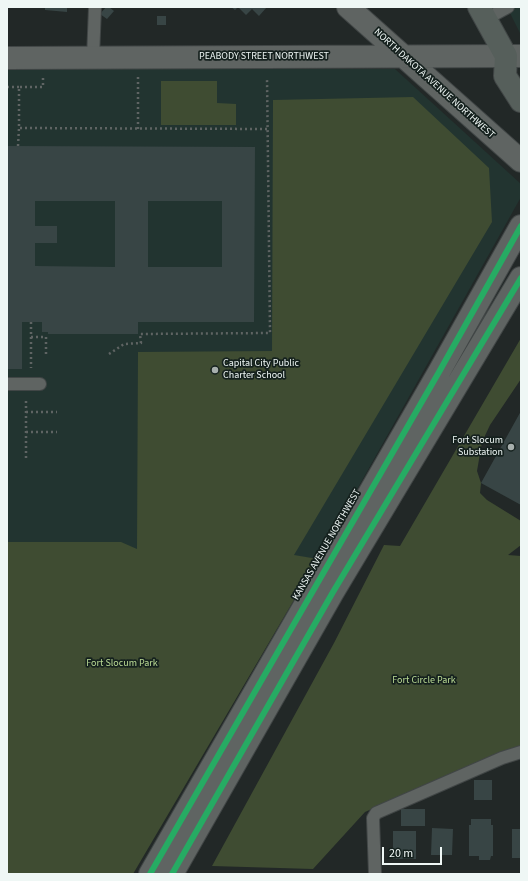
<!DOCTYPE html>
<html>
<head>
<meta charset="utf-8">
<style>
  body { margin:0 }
  #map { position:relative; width:528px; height:881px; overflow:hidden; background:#222827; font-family:"Source Sans 3",sans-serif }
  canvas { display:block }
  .frame { position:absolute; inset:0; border:8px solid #eff7f5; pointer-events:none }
  .scale { position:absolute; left:382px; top:847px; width:60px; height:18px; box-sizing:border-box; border:2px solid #eff7f5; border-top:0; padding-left:5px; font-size:12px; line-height:14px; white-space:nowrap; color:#eff7f5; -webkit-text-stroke:3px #15211e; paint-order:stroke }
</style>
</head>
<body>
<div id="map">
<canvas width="528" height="881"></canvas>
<div class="frame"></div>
<div class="scale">20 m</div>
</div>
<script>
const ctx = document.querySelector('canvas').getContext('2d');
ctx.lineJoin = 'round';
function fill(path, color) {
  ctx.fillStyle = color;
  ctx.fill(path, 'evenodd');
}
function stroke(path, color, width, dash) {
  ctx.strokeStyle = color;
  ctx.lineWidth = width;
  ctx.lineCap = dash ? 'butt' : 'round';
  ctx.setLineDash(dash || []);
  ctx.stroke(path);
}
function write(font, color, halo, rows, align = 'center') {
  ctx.font = font + ' "Source Sans 3",sans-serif';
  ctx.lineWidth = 3.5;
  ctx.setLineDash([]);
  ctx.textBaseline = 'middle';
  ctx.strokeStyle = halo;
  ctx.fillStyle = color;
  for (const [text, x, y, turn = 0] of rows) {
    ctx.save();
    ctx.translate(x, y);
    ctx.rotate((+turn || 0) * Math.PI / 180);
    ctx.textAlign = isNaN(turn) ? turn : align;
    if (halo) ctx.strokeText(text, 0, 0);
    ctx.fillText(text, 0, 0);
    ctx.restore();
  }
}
fill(new Path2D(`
  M 507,7 L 521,7 L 521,35 Z
  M 7,68 L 395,69 L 521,184 L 521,197 L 318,559 L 294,556 L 7,544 Z`), '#223430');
fill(new Path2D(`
  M 161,81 L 217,81 L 217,103 L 236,104 L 236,125 L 161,125 Z
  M 413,97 L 489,168 L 492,222 L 294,555 L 318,559 L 133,874 L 7,874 L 7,542 L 121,542 L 137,549 L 138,352 L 272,351 L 273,100 Z
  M 521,338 L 521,379 L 490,425 L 482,442 L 477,471 L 481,483 L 480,493 L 487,500 L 521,521 L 521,545 L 508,555 L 521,556 L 521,751 L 416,789 L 365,812 L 313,869 L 212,866 L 334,643 L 384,545 L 400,546 Z`), '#3f4c32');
fill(new Path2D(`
  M 45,7 L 67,7 L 67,12 L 45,10 Z
  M 106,7 L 109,7 L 114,11 L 107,19 L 100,14 Z
  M 231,7 L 267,7 L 259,16 L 252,9 L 246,15 L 238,7 L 235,10 Z
  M 157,16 L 166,16 L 166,25 L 157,25 Z
  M 7,146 L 255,147 L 254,322 L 138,322 L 138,334 L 48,334 L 48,332 L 42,332 L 42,322 L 22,322 L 22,369 L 7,369 ZM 35,201 L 115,201 L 115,267 L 35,266 L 35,243 L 57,243 L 57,226 L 35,226 ZM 148,201 L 222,201 L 222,267 L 148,267 Z
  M 521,411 L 521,505 L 481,483 Z
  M 474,780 L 492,780 L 492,800 L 474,800 Z
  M 401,809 L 425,809 L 425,826 L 401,826 Z
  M 471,819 L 491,819 L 491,825 L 493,825 L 493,856 L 491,856 L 490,860 L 479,860 L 479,856 L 469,856 L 469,825 L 471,825 Z
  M 432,828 L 453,829 L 452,855 L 431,855 Z
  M 512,829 L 521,829 L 521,858 L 512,858 Z
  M 393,831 L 416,831 L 416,859 L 393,859 Z`), '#384545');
const service = new Path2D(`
  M 486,19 L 508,7
  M 93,58 L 95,7
  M 7,384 L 40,384
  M 375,874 L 373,818 L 376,813 L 502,758 L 521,752`);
const minor = new Path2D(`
  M 348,7 L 521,161
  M 7,58 L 521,56`);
const tertiary = new Path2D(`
  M 150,874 L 439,372 L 521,226
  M 172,874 L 333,592 L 521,278`);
const secondary = new Path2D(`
  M 479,7 L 506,56 L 505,76 L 521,101`);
stroke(service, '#414646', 14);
stroke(minor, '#414646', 24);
stroke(tertiary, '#414646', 24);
stroke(secondary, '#414646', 24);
stroke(new Path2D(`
  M 138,77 L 138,129
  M 43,78 L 43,87 L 19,87 L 19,128 L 268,129
  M 7,87 L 19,87
  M 18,146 L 19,128
  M 31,322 L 31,368
  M 31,337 L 46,337 L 46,354
  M 109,354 L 124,344 L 141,343 L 140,334 L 270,333 L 267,78
  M 26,401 L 26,458
  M 26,412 L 57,412
  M 26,432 L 57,432`), '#5f6463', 2.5, [2, 3]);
stroke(service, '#5f6462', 12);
stroke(minor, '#5f6462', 22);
stroke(tertiary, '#5f6462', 22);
stroke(secondary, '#565f5b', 22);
stroke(new Path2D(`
  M 150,874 L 439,372 L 521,226
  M 172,874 L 333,592 L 521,278`), '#26ab63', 6);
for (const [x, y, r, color] of [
  [215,370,4,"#a7afad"],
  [511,447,4,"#a7afad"]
]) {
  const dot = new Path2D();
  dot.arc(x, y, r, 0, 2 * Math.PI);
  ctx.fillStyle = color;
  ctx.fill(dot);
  stroke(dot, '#15211e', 1.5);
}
write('10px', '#eff7f5', '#15211e', [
  ["PEABODY STREET NORTHWEST",264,57],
  ["NORTH DAKOTA AVENUE NORTHWEST",434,84,42],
  ["KANSAS AVENUE NORTHWEST",327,545,-60]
]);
write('10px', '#eff7f5', '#15211e', [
  ["Capital City Public",223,364],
  ["Charter School",223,376],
  ["Fort Slocum",503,441,"right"],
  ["Substation",503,453,"right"]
], 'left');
write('10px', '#bbdb95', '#15211e', [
  ["Fort Slocum Park",122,664],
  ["Fort Circle Park",424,681]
]);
</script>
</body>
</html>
